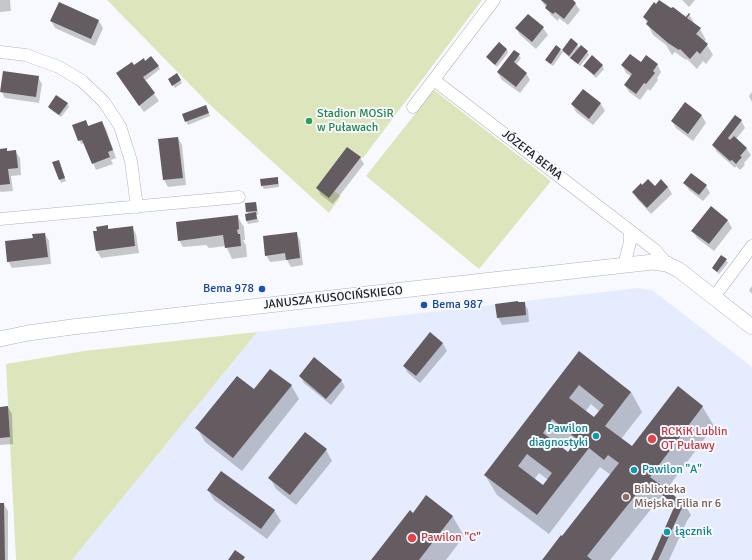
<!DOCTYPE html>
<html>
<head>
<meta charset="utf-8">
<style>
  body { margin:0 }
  canvas { display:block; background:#f7f9fe }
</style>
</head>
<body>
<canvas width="752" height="560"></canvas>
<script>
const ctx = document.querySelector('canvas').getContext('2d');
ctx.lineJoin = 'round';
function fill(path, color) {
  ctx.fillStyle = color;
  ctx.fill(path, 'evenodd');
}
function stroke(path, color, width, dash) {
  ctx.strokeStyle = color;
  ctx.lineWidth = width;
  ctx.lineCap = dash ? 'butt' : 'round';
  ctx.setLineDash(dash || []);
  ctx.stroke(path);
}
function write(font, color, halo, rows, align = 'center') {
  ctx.font = font + ' Signika,sans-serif';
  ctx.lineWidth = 4;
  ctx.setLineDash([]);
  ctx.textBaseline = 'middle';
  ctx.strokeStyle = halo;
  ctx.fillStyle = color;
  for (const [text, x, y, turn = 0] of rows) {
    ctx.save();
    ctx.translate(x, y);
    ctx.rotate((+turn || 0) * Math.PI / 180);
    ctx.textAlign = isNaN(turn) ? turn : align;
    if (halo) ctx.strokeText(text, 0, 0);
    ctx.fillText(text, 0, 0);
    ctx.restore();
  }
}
fill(new Path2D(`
  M 638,288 L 652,290 L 752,367 L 752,560 L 72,560 L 257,332 Z`), '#e5ecfe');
fill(new Path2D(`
  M 107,0 L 482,0 L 363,158 L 360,157 L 334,191 L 341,196 L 329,213 L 208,103 Z
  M 434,90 L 551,181 L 479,269 L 366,176 Z
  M 257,332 L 72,560 L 16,560 L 6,364 L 84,351 Z`), '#dde5bd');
fill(new Path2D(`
  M 0,0 L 10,0 L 11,11 L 0,12 Z
  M 541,0 L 573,0 L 573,1 L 580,10 L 568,25 L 559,18 L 558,21 L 551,15 Z
  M 682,0 L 695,0 L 689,7 Z
  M 689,14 L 696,26 L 700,29 L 706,40 L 704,42 L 707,45 L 713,55 L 706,64 L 703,61 L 697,69 L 687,59 L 686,60 L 675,52 L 672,55 L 666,45 L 653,35 L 644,17 L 686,18 Z
  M 51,21 L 99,21 L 103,28 L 95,46 L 55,28 Z
  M 516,28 L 543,28 L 548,35 L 536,49 L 520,35 Z
  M 571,40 L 577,44 L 579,48 L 587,51 L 589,55 L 580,66 L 563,52 L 553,66 L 548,63 L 546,60 L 561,50 L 562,52 Z
  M 507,49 L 508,53 L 497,67 L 487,57 Z
  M 515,51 L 521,58 L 516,65 L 526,73 L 530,80 L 520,93 L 502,80 L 498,73 Z
  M 145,62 L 158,66 L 160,69 L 145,81 L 159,101 L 144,112 L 117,74 L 136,70 Z
  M 641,63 L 657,64 L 661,72 L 657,78 L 658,80 L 650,91 L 648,89 L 640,100 L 629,92 L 625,85 L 632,77 L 626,73 L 622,65 Z
  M 602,65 L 604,69 L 596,78 L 584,66 Z
  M 177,74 L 182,83 L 175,88 L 169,79 Z
  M 38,77 L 42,84 L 39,103 L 5,98 L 1,91 Z
  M 583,90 L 601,104 L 605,111 L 593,125 L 576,112 L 572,104 Z
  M 752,92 L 752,102 L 749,96 Z
  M 67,103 L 69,107 L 61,117 L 51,110 L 49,107 Z
  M 685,104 L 702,116 L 706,123 L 693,141 L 676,128 L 672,121 Z
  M 206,106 L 210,116 L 188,125 L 183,115 Z
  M 741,120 L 745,128 L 736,139 L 746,148 L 751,155 L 744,163 L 745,165 L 740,170 L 736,166 L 735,168 L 717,152 L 713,145 Z
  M 86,121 L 89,127 L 102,122 L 106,129 L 116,158 L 111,160 L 113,164 L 96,170 L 85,143 L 81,144 L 74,126 Z
  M 178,138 L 182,145 L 186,185 L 168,187 L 164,180 L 159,140 Z
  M 0,148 L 1,150 L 6,149 L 8,152 L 15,151 L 20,158 L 21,175 L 11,176 L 13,191 L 1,192 L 0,191 Z
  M 360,157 L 364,164 L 333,204 L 321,195 L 317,188 Z
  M 54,163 L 60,164 L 66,181 L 61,183 Z
  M 277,178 L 279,182 L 279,187 L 264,189 L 262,186 Z
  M 684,183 L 706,186 L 710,193 L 703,201 L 689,190 Z
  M 642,186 L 668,187 L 672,194 L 651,214 L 637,199 L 633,192 Z
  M 256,203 L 257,206 L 258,214 L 256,215 L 259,222 L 248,224 L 246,220 L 248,215 L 246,204 Z
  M 711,208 L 728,221 L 732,228 L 714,251 L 697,238 L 693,231 Z
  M 237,216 L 244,227 L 245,240 L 243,240 L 246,245 L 247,257 L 232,259 L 226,246 L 209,248 L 206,245 L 183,247 L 179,240 Z
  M 107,226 L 109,230 L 132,227 L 136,234 L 139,253 L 101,258 L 97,251 Z
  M 296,233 L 300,240 L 303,265 L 291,267 L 287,260 L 270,262 L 266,255 Z
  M 45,234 L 49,241 L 51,264 L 12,268 L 8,261 Z
  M 726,260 L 728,263 L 719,274 L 713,268 Z
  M 752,286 L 752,294 L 749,290 Z
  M 524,303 L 528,310 L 529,322 L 502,325 L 498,317 Z
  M 430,334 L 443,344 L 447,351 L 420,383 L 408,373 L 404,366 Z
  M 579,353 L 631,392 L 642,412 L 621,439 L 632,448 L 702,406 L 714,426 L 666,490 L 685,505 L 691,515 L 687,521 L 669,560 L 652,560 L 674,509 L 660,498 L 610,560 L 543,560 L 611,475 L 600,467 L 549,534 L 497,495 L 485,475 ZM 591,404 L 600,412 L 594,419 L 585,412 ZM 564,438 L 573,446 L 568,453 L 558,446 ZM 539,473 L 548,480 L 543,487 L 534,480 Z
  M 300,376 L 341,380 L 345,387 L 331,405 L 304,383 Z
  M 291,385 L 299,399 L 242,471 L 205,442 L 197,428 Z
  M 8,407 L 12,414 L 13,444 L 0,445 L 0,408 Z
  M 326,450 L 332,461 L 296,505 L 276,489 L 270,478 Z
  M 208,490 L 274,510 L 281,521 L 267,539 L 214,500 Z
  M 427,497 L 453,517 L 464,536 L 446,560 L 372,560 L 413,514 Z
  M 0,504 L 4,504 L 8,511 L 8,560 L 0,560 Z`), '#0003');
fill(new Path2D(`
  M 541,0 L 573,0 L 576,3 L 564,19 L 555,12 L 553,14 L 545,8 L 547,5 Z
  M 659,0 L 671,8 L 673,7 L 686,17 L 689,13 L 690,14 L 687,18 L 701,28 L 696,34 L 708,44 L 700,54 L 697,51 L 690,59 L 680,49 L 679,50 L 668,43 L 646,24 L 648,21 L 643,17 L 654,2 L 656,4 Z
  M 59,2 L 99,20 L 91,39 L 50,21 Z
  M 528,14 L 544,27 L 532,42 L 515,28 Z
  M 571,38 L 578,44 L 569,56 L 562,50 Z
  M 499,42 L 507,49 L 495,65 L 486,57 Z
  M 556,45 L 561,49 L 551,64 L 545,60 Z
  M 581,45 L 588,51 L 578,64 L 570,58 Z
  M 514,50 L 520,54 L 514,62 L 527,73 L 516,87 L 497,72 Z
  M 630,54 L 641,62 L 646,55 L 658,64 L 653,71 L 655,73 L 646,84 L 644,83 L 636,94 L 624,85 L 632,74 L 621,65 Z
  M 592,55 L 603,65 L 594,75 L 583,66 Z
  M 151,56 L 159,66 L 143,77 L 155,93 L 139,106 L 116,73 L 132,62 L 134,65 L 144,58 L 145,61 Z
  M 3,71 L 39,76 L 36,97 L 0,92 Z
  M 177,73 L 181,80 L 172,86 L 168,79 Z
  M 583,89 L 601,103 L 589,119 L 571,104 Z
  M 56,95 L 68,103 L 59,115 L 48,107 Z
  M 685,102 L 702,115 L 688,134 L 671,121 Z
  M 206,105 L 209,113 L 185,122 L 182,114 Z
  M 735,115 L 742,120 L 728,138 L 730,140 L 734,136 L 747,148 L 740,156 L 742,157 L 736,164 L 732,160 L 730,161 L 712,145 Z
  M 86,120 L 88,126 L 102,121 L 113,150 L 108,152 L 110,157 L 92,164 L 82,140 L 78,141 L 72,125 Z
  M 178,137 L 183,178 L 163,180 L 158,139 Z
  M 347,147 L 361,157 L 329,198 L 316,188 Z
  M 7,148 L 7,151 L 16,150 L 18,168 L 8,169 L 10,184 L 0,185 L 0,149 Z
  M 59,160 L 65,178 L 59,180 L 52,162 Z
  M 691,173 L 707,185 L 699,195 L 683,183 Z
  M 278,177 L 278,184 L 261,186 L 260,179 Z
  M 648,179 L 655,186 L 661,179 L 668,187 L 647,208 L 632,192 L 641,183 L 642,185 Z
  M 256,202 L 257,211 L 246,212 L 245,203 Z
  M 711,206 L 728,220 L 709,244 L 691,231 Z
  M 256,212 L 257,219 L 246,221 L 245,214 Z
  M 238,215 L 239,229 L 237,230 L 238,234 L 240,234 L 241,246 L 225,248 L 223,235 L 178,241 L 176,222 Z
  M 108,225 L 108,229 L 133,226 L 135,246 L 96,251 L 93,231 L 97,231 L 96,227 Z
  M 297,232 L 300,258 L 286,260 L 285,253 L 265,256 L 263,236 Z
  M 45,233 L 48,257 L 7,262 L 5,241 L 33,238 L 32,234 Z
  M 721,255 L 727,259 L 717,272 L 712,268 Z
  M 518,301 L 518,302 L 525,302 L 526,315 L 497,318 L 495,304 Z
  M 430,332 L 443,343 L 416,376 L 403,366 Z
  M 579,351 L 631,392 L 605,426 L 632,446 L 678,386 L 703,406 L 650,477 L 685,504 L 681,510 L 658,560 L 651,560 L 675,505 L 646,482 L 587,556 L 592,560 L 542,560 L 561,535 L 562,536 L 619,463 L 608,455 L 604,460 L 589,448 L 537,515 L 484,475 ZM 579,385 L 604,405 L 594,417 L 569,398 ZM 552,419 L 577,439 L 568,452 L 543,433 ZM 527,454 L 552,473 L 543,485 L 518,466 Z
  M 314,357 L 342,380 L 326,399 L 299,376 Z
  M 270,369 L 292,385 L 233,458 L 195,428 L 237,376 L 254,389 Z
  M 8,406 L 10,437 L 0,438 L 0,407 Z
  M 305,432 L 327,449 L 290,495 L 268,478 Z
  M 221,471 L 275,510 L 261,529 L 207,490 Z
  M 426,495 L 453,516 L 419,560 L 371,560 L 410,510 L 413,513 Z
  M 0,503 L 4,503 L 5,560 L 0,560 Z
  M 235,550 L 245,557 L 243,560 L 228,560 Z`), '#655c62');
const minor = new Path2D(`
  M 0,52 L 26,55 L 59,67 L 82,81 L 104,102 L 120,126 L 131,161 L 137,207
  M 434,80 L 655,250 L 667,264
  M 413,107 L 494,0
  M 0,219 L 239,197
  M 624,265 L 630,242 L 630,231
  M 714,297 L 752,246`);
const tertiary = new Path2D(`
  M 0,339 L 28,333 L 72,327 L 653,262 L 667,264 L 679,270 L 752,327`);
stroke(minor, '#aeb3bd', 13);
stroke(tertiary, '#aeb3bd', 16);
stroke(minor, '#fff', 12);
stroke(tertiary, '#fff', 15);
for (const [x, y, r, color] of [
  [309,121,4,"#2e9e5b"],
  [262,289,4,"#1a4fb4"],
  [424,305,4,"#1a4fb4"],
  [596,436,4,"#0f9aa8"],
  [652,439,5,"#e0444e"],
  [634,470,4,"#0f9aa8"],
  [626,497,4,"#8d6e63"],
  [667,532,4,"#0f9aa8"],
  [412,538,5,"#e0444e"]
]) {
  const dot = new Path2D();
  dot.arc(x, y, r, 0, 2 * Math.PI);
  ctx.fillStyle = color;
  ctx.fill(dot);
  stroke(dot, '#f7f9fe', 1.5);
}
write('12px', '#27864d', '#f7f9fe', [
  ["Stadion MOSiR",317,114],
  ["w Puławach",317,128]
], 'left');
write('12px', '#1d1f23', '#f7f9fe', [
  ["JÓZEFA BEMA",532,155,38],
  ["JANUSZA KUSOCIŃSKIEGO",333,298,-6]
]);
write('12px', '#164399', '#f7f9fe', [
  ["Bema 978",254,289],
  ["Bema 987",432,305,"left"]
], 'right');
write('12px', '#0d838f', '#f7f9fe', [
  ["Pawilon",588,429,"right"],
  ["diagnostyki",588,443,"right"],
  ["Pawilon \"A\"",642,470],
  ["łącznik",675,532]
], 'left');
write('12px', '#be3a42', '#f7f9fe', [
  ["RCKiK Lublin",661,432],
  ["OT Puławy",661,446],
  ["Pawilon \"C\"",421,538]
], 'left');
write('12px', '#785e54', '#f7f9fe', [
  ["Biblioteka",634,490],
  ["Miejska Filia nr 6",634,504]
], 'left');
</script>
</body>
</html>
